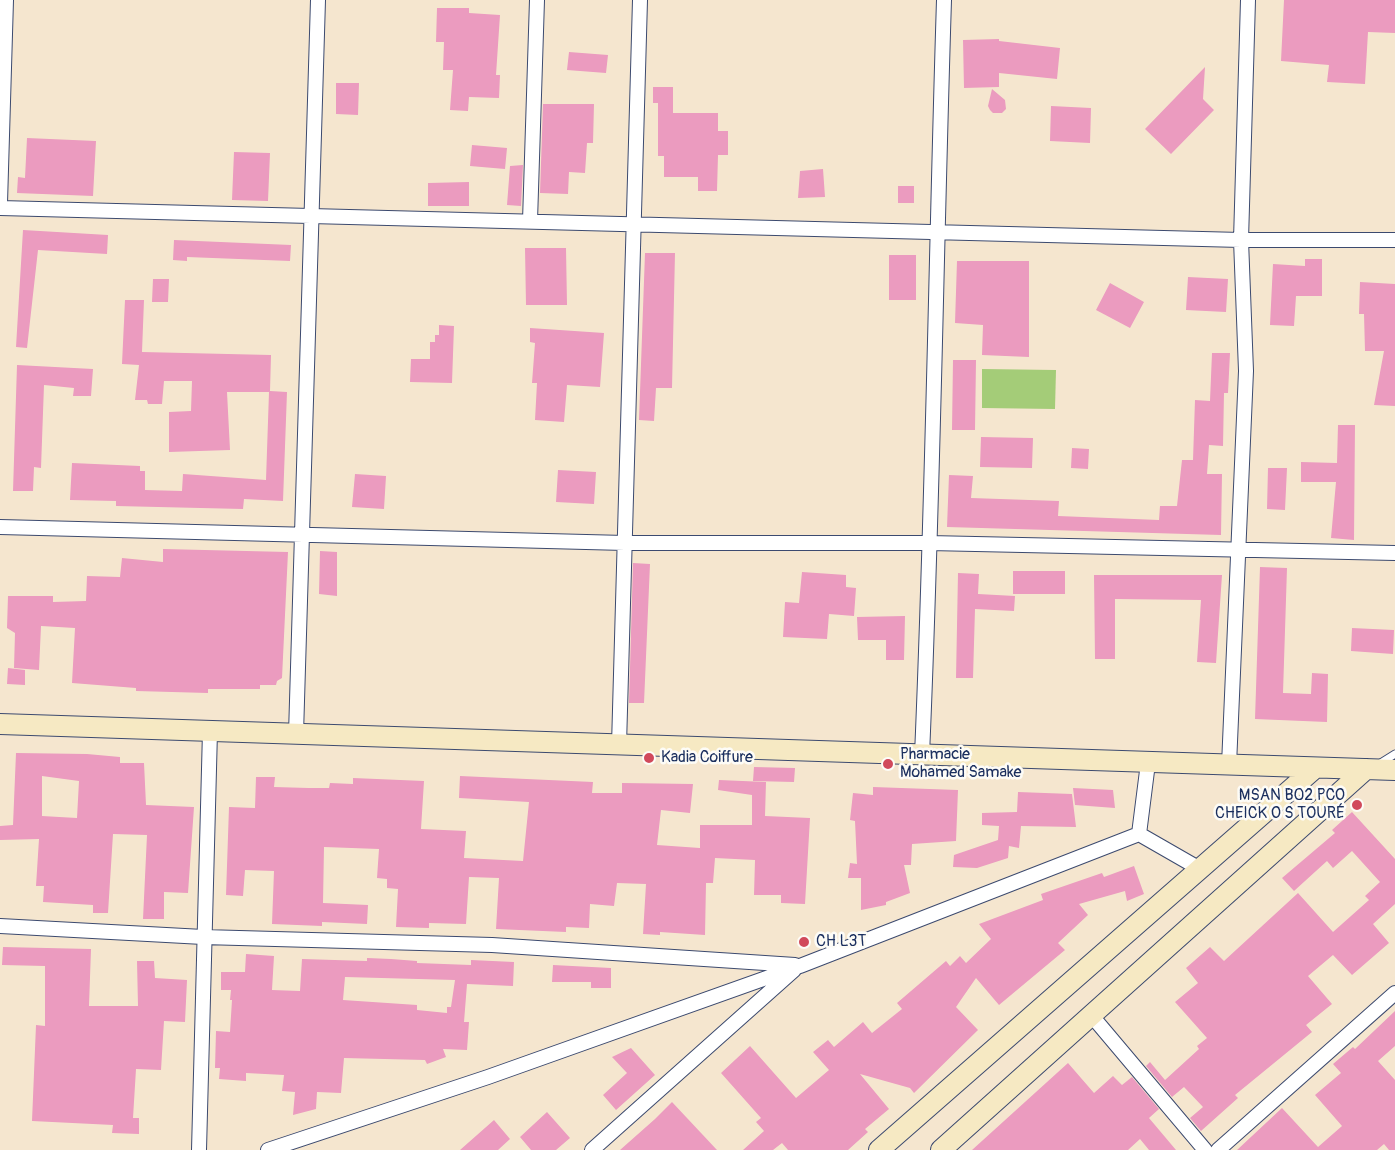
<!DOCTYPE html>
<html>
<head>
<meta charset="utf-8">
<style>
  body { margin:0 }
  canvas { display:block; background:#f5e6cf }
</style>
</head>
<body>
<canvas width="1395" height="1150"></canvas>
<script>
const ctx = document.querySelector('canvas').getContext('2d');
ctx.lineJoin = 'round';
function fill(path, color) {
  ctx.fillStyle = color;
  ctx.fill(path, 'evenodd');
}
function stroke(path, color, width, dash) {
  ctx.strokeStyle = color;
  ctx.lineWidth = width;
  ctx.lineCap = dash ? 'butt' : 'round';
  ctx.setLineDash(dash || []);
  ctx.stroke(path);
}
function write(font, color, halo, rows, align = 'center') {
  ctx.font = font + ' Pangolin,sans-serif';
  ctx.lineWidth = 5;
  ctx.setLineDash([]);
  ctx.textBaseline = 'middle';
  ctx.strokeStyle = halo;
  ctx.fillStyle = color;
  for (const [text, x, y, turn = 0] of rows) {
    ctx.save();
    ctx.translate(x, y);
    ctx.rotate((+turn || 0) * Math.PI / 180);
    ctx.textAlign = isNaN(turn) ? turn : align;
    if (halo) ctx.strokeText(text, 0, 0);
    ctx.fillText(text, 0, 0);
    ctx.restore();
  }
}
fill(new Path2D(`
  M 982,369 L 1056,370 L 1055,409 L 982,408 Z`), '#a4cc78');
fill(new Path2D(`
  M 1284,0 L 1395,0 L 1395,33 L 1368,32 L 1365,84 L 1327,82 L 1329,65 L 1281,61 Z
  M 437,8 L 469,8 L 469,13 L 500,15 L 496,75 L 500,75 L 499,98 L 469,97 L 468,111 L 450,110 L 453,70 L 443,70 L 444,42 L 436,42 Z
  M 999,39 L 999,41 L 1060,48 L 1057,79 L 999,73 L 999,87 L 964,88 L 963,40 Z
  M 569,52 L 608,55 L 606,73 L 567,70 Z
  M 1205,67 L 1203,99 L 1214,110 L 1171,154 L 1145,129 Z
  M 336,83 L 359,83 L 358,115 L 336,114 Z
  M 653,87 L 673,87 L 673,113 L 718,113 L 718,131 L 728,131 L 728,155 L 718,155 L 717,191 L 698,191 L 698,177 L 664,177 L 664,156 L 658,156 L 658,103 L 653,103 Z
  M 992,89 L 1005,100 L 1006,109 L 1002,113 L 993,113 L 990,110 L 988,106 Z
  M 543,104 L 594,104 L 593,143 L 587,143 L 585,173 L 569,172 L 568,194 L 540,193 Z
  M 1051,106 L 1091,108 L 1090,143 L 1050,141 Z
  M 27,138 L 96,141 L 93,196 L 17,193 L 18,177 L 25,178 Z
  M 472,145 L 507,148 L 505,169 L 470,166 Z
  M 234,152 L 270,153 L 268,201 L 232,200 Z
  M 523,165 L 521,206 L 507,205 L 510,166 Z
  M 823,169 L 825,197 L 798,198 L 800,171 Z
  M 469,182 L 469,206 L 428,206 L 428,183 Z
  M 898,186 L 914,186 L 914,203 L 898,203 Z
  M 23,230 L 108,235 L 107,254 L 38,250 L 27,348 L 16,347 Z
  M 174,240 L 291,245 L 290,261 L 187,257 L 187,261 L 173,260 Z
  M 525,248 L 566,248 L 567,305 L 526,305 Z
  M 645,253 L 675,253 L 672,388 L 656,388 L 654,421 L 639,420 Z
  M 889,255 L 916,255 L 916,300 L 889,300 Z
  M 1305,259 L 1322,259 L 1322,296 L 1296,296 L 1294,326 L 1270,325 L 1273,264 L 1305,266 Z
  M 957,261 L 1029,261 L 1029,357 L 982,355 L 983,325 L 955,323 Z
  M 1188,277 L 1228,279 L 1226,312 L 1186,310 Z
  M 153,279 L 169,279 L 168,302 L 152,302 Z
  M 1360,282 L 1395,284 L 1395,406 L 1374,405 L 1384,351 L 1365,351 L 1364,314 L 1359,314 Z
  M 1110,283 L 1144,302 L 1130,328 L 1096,310 Z
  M 125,300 L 144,300 L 142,352 L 271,355 L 270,391 L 287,392 L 283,501 L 244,499 L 243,509 L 116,506 L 116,501 L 70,500 L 72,463 L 140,466 L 140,471 L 145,471 L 145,490 L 182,491 L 183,474 L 266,480 L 269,392 L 227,392 L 230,450 L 169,452 L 169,412 L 191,411 L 192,381 L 164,381 L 162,404 L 148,404 L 147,400 L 135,400 L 139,365 L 122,364 Z
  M 439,325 L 454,326 L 452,383 L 410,382 L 411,359 L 430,359 L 430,342 L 435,342 L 435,335 L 439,335 Z
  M 530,328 L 604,333 L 600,387 L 567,385 L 564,422 L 535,420 L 537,383 L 532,383 L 535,343 L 530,342 Z
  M 1212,353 L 1230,353 L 1228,393 L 1224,393 L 1223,446 L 1209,445 L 1207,474 L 1222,474 L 1221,535 L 947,527 L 949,475 L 973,476 L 971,498 L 1059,501 L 1058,516 L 1159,520 L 1160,506 L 1177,506 L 1182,460 L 1193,460 L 1195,400 L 1210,401 Z
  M 953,360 L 976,360 L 975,430 L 952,430 Z
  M 17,365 L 93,369 L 91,396 L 73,396 L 74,388 L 44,385 L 41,468 L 34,467 L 33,491 L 13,491 Z
  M 1338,425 L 1355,425 L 1354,540 L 1331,538 L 1336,482 L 1301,482 L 1301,462 L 1337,463 Z
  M 981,437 L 1033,438 L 1032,468 L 980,467 Z
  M 1072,448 L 1089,449 L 1088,469 L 1071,468 Z
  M 1268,468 L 1287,468 L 1285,510 L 1267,509 Z
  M 558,470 L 596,472 L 594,504 L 556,502 Z
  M 355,474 L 386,476 L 384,509 L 352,507 Z
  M 163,549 L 288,552 L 282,678 L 277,681 L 276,685 L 260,685 L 260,689 L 208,689 L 208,693 L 136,691 L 136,688 L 72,683 L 75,628 L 41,626 L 39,670 L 14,668 L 15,633 L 7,628 L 8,596 L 53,596 L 53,602 L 86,601 L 87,576 L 120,577 L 122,558 L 163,562 Z
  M 320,551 L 337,552 L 337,596 L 319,594 Z
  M 633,563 L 650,564 L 644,703 L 629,703 Z
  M 1260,567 L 1287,568 L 1283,693 L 1311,694 L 1312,673 L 1328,674 L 1327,722 L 1255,719 Z
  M 1013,571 L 1065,571 L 1065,594 L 1013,594 Z
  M 802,572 L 846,575 L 846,587 L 856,588 L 854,616 L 829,614 L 827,639 L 783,637 L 785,602 L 799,603 Z
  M 958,573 L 979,574 L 978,594 L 1015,596 L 1014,611 L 975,609 L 973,678 L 956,678 Z
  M 1094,575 L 1222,575 L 1216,663 L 1197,662 L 1201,600 L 1115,599 L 1115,659 L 1095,659 Z
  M 905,616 L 904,660 L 886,660 L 886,640 L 858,640 L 857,617 Z
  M 1352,628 L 1394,630 L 1393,654 L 1351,651 Z
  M 8,668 L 25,670 L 25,685 L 7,684 Z
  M 16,753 L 87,754 L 120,757 L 120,763 L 144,763 L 146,805 L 194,807 L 188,893 L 164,892 L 164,919 L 143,919 L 147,835 L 113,834 L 108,913 L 93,913 L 93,905 L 43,902 L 44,886 L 36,886 L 39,839 L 0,840 L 0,826 L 13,825 ZM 42,776 L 79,781 L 77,818 L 42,816 Z
  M 754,767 L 795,768 L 794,782 L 753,781 Z
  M 460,776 L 593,782 L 592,793 L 622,793 L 622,783 L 693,784 L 690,813 L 661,810 L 657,845 L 700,848 L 700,825 L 752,825 L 752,795 L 718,790 L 719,780 L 766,782 L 765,816 L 810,818 L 805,904 L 781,903 L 781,895 L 754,895 L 755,860 L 715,858 L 713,883 L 706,883 L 705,935 L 660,932 L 660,935 L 643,934 L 646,884 L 617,883 L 614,906 L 590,904 L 589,928 L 566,927 L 566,932 L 496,929 L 499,878 L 469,877 L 466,924 L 429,923 L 429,928 L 396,927 L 398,889 L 387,888 L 387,879 L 377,878 L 379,849 L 324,847 L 323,903 L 368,905 L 367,924 L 322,922 L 322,926 L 272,924 L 274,871 L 245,870 L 243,896 L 226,895 L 229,807 L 255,808 L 256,777 L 275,777 L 274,787 L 309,788 L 329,788 L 330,783 L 353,784 L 353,778 L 424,781 L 421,829 L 466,831 L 464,858 L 523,861 L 529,802 L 459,798 Z
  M 873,787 L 958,790 L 956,841 L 912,844 L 911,865 L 904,865 L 910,893 L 886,902 L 886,905 L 861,910 L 861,878 L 848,878 L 850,863 L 857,864 L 855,821 L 850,820 L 853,793 L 873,795 Z
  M 1073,788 L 1113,790 L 1115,808 L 1075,805 Z
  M 1018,792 L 1072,794 L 1076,827 L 1021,826 L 1019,848 L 1009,846 L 1008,858 L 977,868 L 953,867 L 954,855 L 998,840 L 999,826 L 982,825 L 982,813 L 1017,812 Z
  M 1352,812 L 1395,859 L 1395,904 L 1373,924 L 1389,943 L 1352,975 L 1333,955 L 1308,976 L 1332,1004 L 1306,1025 L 1312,1032 L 1235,1095 L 1238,1098 L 1201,1131 L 1190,1118 L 1203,1107 L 1184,1087 L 1172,1097 L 1146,1066 L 1150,1062 L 1165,1080 L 1199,1049 L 1197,1046 L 1207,1038 L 1175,1002 L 1198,983 L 1186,968 L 1210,947 L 1224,961 L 1298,893 L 1333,932 L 1369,900 L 1365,896 L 1380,882 L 1352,851 L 1333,868 L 1327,861 L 1294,891 L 1282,878 L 1335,833 L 1332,830 Z
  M 1134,866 L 1144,894 L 1127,901 L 1125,891 L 1079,904 L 1088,915 L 1058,943 L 1065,950 L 999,1005 L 976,978 L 956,1007 L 978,1030 L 914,1093 L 910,1088 L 860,1074 L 889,1109 L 865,1129 L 868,1132 L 848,1150 L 788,1150 L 782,1143 L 773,1150 L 743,1150 L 764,1131 L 756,1122 L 761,1118 L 721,1073 L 750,1046 L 796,1098 L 829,1070 L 813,1052 L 828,1040 L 834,1047 L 863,1022 L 872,1033 L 902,1009 L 897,1003 L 946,961 L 950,966 L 960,956 L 966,963 L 991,939 L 979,924 L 1043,900 L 1041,894 L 1102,873 L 1104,877 Z
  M 3,947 L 91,949 L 89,1006 L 138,1006 L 137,961 L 154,961 L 155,978 L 187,980 L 185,1022 L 164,1021 L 161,1070 L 136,1069 L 133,1118 L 139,1118 L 139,1134 L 112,1133 L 113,1125 L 32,1121 L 36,1025 L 45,1026 L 45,966 L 2,965 Z
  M 246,954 L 274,956 L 272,990 L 300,991 L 302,959 L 367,961 L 367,958 L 391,959 L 417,961 L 417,963 L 471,965 L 471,960 L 514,962 L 513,986 L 467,984 L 464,1022 L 469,1022 L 467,1050 L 443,1049 L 446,1057 L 427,1064 L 425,1060 L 344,1058 L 341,1093 L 317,1092 L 316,1109 L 293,1115 L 295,1092 L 282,1091 L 284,1075 L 246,1073 L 246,1081 L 219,1079 L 220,1068 L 215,1068 L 216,1031 L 230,1032 L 232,1000 L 230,1000 L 231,990 L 221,990 L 221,972 L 245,972 ZM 345,977 L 455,980 L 451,1007 L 447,1007 L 447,1013 L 417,1010 L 417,1005 L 343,1000 Z
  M 553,965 L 611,968 L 611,988 L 591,988 L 591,982 L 552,982 Z
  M 1395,1011 L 1395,1046 L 1378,1061 L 1395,1080 L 1395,1150 L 1389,1150 L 1384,1144 L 1377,1150 L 1237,1150 L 1282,1108 L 1318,1147 L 1342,1126 L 1315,1095 L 1341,1073 L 1333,1064 L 1353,1047 L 1355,1049 Z
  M 631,1048 L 655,1075 L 616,1110 L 603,1095 L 627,1073 L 612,1057 Z
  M 1068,1063 L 1094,1093 L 1113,1076 L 1122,1085 L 1132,1077 L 1159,1109 L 1149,1118 L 1176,1150 L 1149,1150 L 1140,1139 L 1128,1150 L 972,1150 Z
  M 672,1102 L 717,1150 L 620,1150 L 655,1119 Z
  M 547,1112 L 570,1138 L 556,1150 L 531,1150 L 520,1137 Z
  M 494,1120 L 510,1139 L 498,1150 L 460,1150 Z`), '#eb9bbf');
const service = new Path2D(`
  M 1379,764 L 1395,754`);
const minor = new Path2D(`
  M 0,203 L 6,0
  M 0,208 L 1241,240 L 1395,240
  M 530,221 L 537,0
  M 0,527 L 625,543 L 929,543 L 1395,553
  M 296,734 L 318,0
  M 619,745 L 640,0
  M 922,755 C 933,503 936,252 944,0
  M 1229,765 L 1246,371 L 1241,240 L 1248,0
  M 1139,834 L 1200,869
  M 0,926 L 203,937 L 492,945 L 795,965
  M 1092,1016 L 1205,1150
  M 199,1150 L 210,731
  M 268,1150 L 488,1077 L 800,966 L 1139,834 L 1148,763
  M 592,1150 L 794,970
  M 1218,1150 L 1395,993`);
const secondary = new Path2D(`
  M 0,724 L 1395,770
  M 879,1150 L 1314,769
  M 941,1150 L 1366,769`);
stroke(service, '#3c4a6f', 9);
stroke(minor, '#3c4a6f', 16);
stroke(secondary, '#3c4a6f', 22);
stroke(service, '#fff', 7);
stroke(minor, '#fff', 14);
stroke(secondary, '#f6e9c3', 20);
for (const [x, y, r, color] of [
  [649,758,6,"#d1495b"],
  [888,764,6,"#d1495b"],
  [1357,805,6,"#d1495b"],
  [804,942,6,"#d1495b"]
]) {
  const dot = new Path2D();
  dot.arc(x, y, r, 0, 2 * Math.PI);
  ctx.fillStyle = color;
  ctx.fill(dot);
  stroke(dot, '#fdfcf7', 2);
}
write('16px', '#1b2f5e', '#fdfcf7', [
  ["Pharmacie",900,755],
  ["Mohamed Samake",900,773],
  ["Kadia Coiffure",661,758],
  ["MSAN B02 PCO",1345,796,"right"],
  ["CHEICK O S TOURÉ",1345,814,"right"],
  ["CH L3T",816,942]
], 'left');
</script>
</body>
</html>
